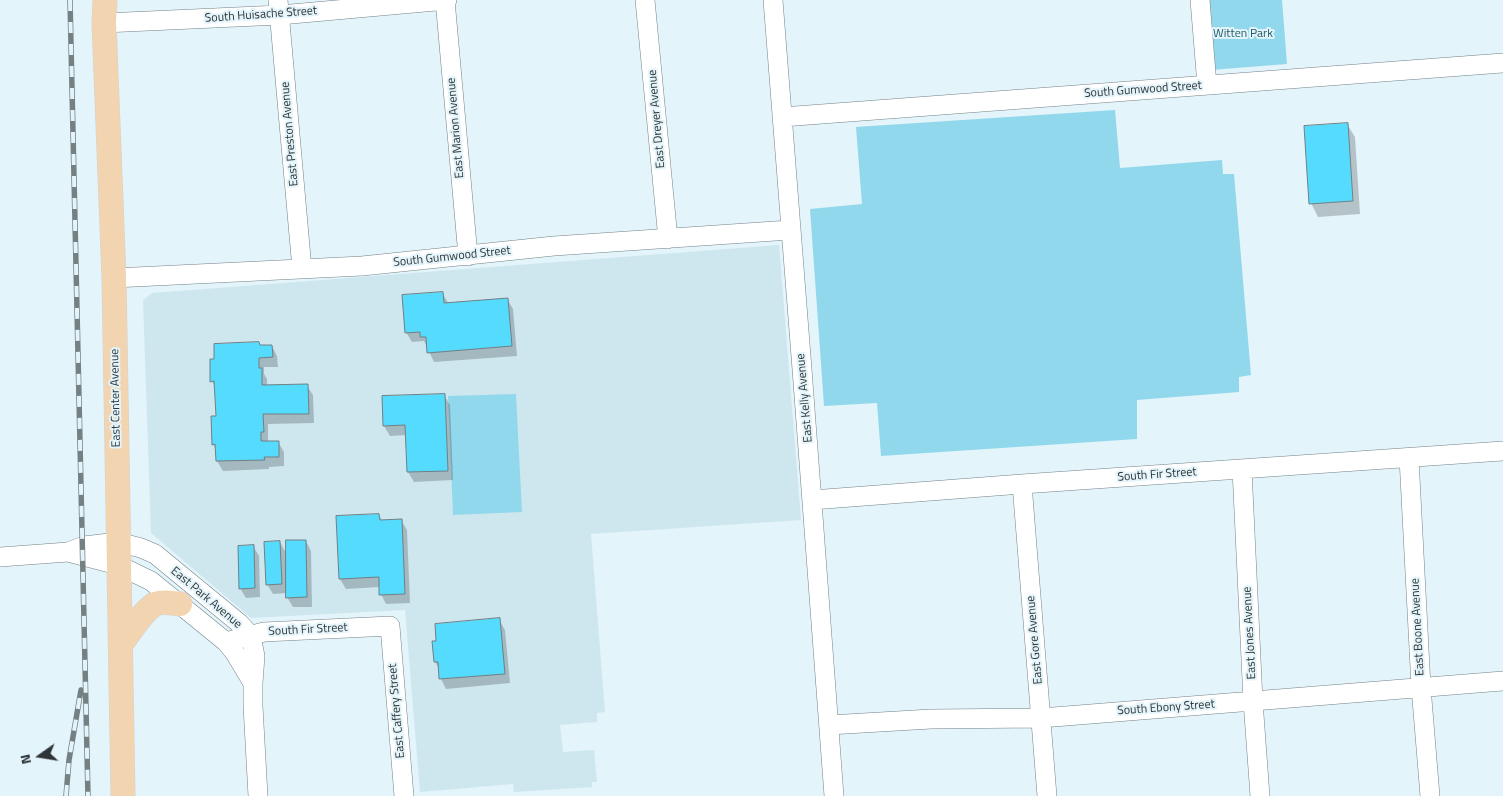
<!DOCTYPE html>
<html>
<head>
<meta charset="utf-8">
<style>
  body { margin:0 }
  #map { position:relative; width:1503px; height:796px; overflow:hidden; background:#e3f4fa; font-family:"Titillium Web",sans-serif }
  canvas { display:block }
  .north { position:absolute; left:15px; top:731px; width:50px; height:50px; -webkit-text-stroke:4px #e3f4fa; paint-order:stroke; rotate:257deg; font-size:14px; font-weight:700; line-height:20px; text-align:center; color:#2f3537 }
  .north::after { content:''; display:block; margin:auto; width:18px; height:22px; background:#2f3537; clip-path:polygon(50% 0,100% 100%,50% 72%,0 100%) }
</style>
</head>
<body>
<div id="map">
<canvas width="1503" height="796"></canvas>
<div class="north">N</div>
</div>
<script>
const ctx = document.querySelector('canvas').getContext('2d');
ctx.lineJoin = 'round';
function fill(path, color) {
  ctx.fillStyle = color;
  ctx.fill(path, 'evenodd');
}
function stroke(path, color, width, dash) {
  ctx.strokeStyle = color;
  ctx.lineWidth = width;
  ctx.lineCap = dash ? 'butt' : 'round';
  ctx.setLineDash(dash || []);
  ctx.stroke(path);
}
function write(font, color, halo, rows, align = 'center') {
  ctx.font = font + ' "Titillium Web",sans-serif';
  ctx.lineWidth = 4;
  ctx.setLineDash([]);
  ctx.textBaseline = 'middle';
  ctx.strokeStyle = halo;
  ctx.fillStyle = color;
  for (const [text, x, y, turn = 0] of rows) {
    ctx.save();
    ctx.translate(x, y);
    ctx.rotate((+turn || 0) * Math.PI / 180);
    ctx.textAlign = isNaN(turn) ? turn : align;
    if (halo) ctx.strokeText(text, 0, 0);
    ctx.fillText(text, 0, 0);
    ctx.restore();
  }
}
fill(new Path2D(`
  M 779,245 L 801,520 L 591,534 L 605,712 L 597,713 L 597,722 L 560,725 L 563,752 L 594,750 L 597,782 L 592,782 L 592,787 L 514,792 L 513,784 L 420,792 L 405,610 L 251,618 L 151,533 L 143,300 L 152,293 Z`), '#cee7ef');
fill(new Path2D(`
  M 1206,0 L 1282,0 L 1287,64 L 1211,70 Z
  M 1115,110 L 1120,168 L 1222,160 L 1223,174 L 1234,174 L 1251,375 L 1239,377 L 1239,392 L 1137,400 L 1137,439 L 881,456 L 877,403 L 824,406 L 810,209 L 862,204 L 856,127 Z
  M 516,394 L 522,512 L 453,515 L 448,396 Z`), '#92d8ec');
fill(new Path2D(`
  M 1347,124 L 1355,137 L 1360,214 L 1318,217 L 1311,203 Z
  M 442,293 L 449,304 L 507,299 L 513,309 L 517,356 L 434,362 L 424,341 L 412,342 L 406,332 Z
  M 260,346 L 272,346 L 277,356 L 278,367 L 264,367 L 264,374 L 267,379 L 267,387 L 307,386 L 313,395 L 314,423 L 268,424 L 268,442 L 278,442 L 284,452 L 284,466 L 269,467 L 269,469 L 223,471 L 217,461 L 217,451 L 213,444 L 217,417 L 216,388 L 212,381 Z
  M 444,395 L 450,405 L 453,480 L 414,482 L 408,472 L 407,435 L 390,436 L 384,426 Z
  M 379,515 L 382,521 L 401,520 L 407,530 L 410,603 L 386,604 L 381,594 L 380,587 L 346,589 L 340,579 Z
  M 306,541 L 311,551 L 312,607 L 293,607 L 287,597 L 287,593 L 273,594 L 267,584 L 280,542 L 287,555 Z
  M 253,546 L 259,556 L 260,597 L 246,598 L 240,588 Z
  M 499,620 L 505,630 L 510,683 L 446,689 L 441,679 L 440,670 L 435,662 Z`), '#0003');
const building = new Path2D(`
  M 1348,123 L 1353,201 L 1309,204 L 1304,126 Z
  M 443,292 L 444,303 L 508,298 L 512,346 L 427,353 L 426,337 L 420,337 L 420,332 L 405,333 L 402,295 Z
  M 259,342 L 260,345 L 272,345 L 273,357 L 259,358 L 259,368 L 262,368 L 262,385 L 308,384 L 309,414 L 263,414 L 264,432 L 261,432 L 261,441 L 279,441 L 279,457 L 264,457 L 265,460 L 216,461 L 215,444 L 212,445 L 211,416 L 216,416 L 214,381 L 210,382 L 210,359 L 214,359 L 214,344 Z
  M 445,394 L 448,471 L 407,472 L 405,425 L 383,426 L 382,396 Z
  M 379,514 L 380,520 L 402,519 L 405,594 L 379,595 L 379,577 L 339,579 L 336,516 Z
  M 286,540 L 306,540 L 307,597 L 286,598 Z
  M 280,541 L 282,584 L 266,585 L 264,542 Z
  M 254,545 L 255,588 L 239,589 L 238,546 Z
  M 500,618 L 505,674 L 439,679 L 438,662 L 434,662 L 432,641 L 436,641 L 435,624 Z`);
fill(building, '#55dbfe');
stroke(building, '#708085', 1);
const minor = new Path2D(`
  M 278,0 L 302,269
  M 445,0 L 468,256
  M 645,0 L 668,239
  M 773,0 C 794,265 815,531 834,796
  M 1200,0 L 1207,85
  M 104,23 L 280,15 L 447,0
  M 782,117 L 1503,63
  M 114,278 L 362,266 L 554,246 L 790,230
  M 1409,458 L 1421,687 L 1430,796
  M 1242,469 L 1253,701 L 1260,796
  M 1022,484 L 1047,796
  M 812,500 L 1022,484 L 1503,451
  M 68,552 L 118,565 L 151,581 L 226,642 L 235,653 L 253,683
  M 0,557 L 68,552 L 84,546 L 118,542 L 141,548 L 155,554 L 239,623 L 251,636 L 255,656 L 253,683 L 253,706 L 258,796
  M 226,642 L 264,632 L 390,626 L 404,796
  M 829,725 L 931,719 L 1041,718 L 1503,681`);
const major = new Path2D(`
  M 105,0 L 104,23 L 114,278 L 123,796
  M 121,645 C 129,633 143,611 155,604 C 163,601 172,603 180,604`);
stroke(minor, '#738287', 20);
stroke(major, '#d1d3d3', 25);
stroke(minor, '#fff', 19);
stroke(major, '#f2d4b0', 24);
const rail = new Path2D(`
  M 70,0 L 88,796
  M 66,796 L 69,760 L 81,690`);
stroke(rail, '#758083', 5.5);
stroke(rail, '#e3f4fa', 4, [11]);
write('12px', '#2f3537', '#e3f4fa', [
  ["South Huisache Street",261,15,-4],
  ["South Gumwood Street",1143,90,-4],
  ["East Dreyer Avenue",657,119,-95],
  ["East Marion Avenue",456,128,-95],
  ["East Preston Avenue",290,134,-95],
  ["South Gumwood Street",452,257,-6],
  ["East Center Avenue",116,398,-91],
  ["East Kelly Avenue",805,398,-95],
  ["South Fir Street",1157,475,-4],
  ["East Park Avenue",206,598,40],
  ["East Boone Avenue",1418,627,-93],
  ["South Fir Street",308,630,-3],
  ["East Jones Avenue",1250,633,-93],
  ["East Gore Avenue",1035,640,-95],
  ["South Ebony Street",1166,708,-4],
  ["East Caffery Street",397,711,-95]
]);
write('12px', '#245b6a', '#e3f4fa', [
  ["Witten Park",1243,34]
]);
</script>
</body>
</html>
